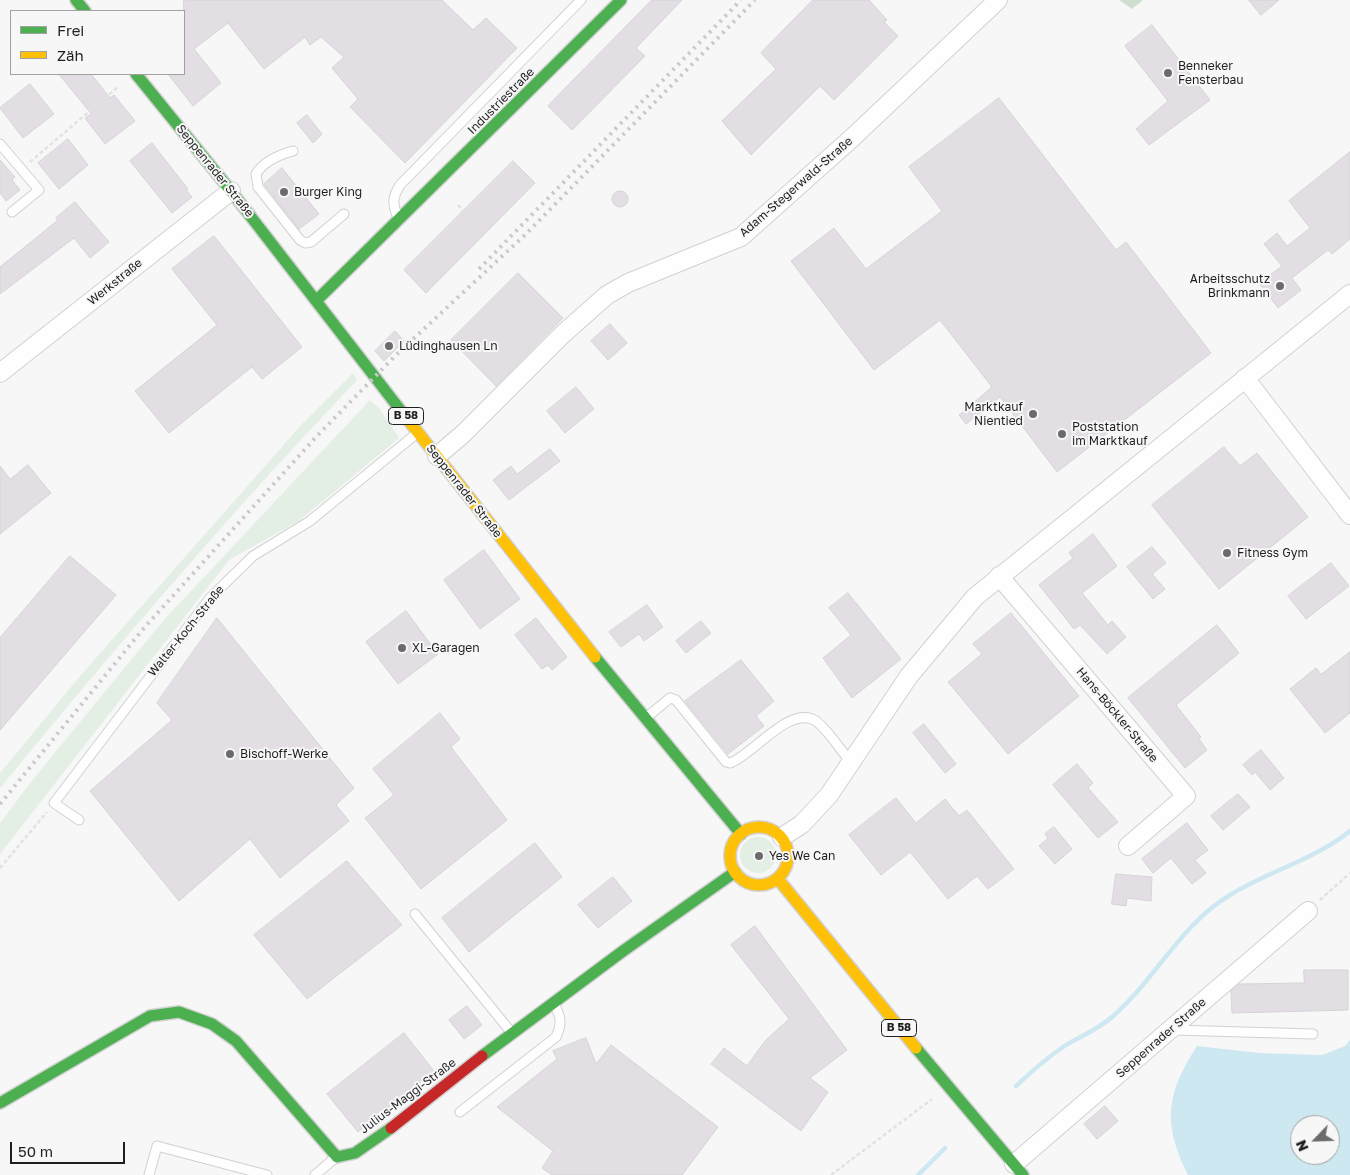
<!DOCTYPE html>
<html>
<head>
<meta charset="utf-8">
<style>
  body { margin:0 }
  #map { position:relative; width:1350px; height:1175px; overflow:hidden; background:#f7f7f8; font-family:"Golos Text",sans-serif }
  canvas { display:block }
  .legend { position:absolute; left:10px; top:10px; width:175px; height:65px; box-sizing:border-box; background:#f7f7f8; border:1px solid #a1a1a2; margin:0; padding:6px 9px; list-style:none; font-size:15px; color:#1f1f20 }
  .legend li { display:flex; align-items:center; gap:10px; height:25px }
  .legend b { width:25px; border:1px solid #a1a1a2 }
  .north { position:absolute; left:1290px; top:1115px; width:50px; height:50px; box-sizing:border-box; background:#f7f7f8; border:1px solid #a1a1a2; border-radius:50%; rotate:246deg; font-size:14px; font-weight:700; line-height:20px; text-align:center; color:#1f1f20 }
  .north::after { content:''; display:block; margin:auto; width:18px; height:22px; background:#6b6b6c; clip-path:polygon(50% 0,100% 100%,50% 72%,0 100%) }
  .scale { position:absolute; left:10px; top:1142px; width:115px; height:22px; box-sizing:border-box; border:2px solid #1f1f20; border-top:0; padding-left:6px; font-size:15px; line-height:18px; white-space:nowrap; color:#1f1f20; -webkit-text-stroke:4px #f7f7f8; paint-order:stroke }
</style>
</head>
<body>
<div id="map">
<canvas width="1350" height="1175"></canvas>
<ul class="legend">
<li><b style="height:6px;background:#4caf50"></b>Frei</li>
<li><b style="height:6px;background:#ffc107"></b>Zäh</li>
</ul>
<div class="north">N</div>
<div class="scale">50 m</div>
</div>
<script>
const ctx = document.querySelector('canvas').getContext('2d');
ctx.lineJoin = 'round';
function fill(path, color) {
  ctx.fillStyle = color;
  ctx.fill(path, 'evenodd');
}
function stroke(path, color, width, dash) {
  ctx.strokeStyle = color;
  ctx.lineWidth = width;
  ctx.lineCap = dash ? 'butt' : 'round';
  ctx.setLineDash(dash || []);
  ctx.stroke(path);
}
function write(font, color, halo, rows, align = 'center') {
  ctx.font = font + ' "Golos Text",sans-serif';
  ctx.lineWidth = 4;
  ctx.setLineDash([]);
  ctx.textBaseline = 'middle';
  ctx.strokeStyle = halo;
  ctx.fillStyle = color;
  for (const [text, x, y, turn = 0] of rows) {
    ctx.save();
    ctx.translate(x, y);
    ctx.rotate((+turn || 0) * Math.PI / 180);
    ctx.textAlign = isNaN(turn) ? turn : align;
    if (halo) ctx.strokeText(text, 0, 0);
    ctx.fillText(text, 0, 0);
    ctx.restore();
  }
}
fill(new Path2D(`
  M 353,373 L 357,380 C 232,511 115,648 0,788 L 0,773 L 81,675 L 303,423 Z
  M 370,400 L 379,408 L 399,438 L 300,520 L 229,560 L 0,854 L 0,823 L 35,777 L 163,621 Z
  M740 855a18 18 0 1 1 36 0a18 18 0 1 1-36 0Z`), '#e3eee4');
fill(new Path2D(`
  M 1119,0 L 1143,0 L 1132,9 Z`), '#d0ded0');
fill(new Path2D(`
  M 1350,1040 L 1350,1175 L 1188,1175 C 1162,1123 1166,1094 1197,1046 L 1260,1053 L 1322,1055 L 1345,1046 ZM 1300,1125 L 1330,1125 L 1330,1155 L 1300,1155 Z`), '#cde8f0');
stroke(new Path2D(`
  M 1016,1086 C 1032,1071 1048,1057 1066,1045 C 1081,1036 1099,1029 1112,1017 C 1155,980 1180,925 1230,895 C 1269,871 1314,860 1350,831
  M 918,1175 L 945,1148`), '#cde8f0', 4.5);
const building = new Path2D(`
  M 184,0 L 442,0 L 473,30 L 486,18 L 517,48 L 405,163 L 350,107 L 358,99 L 332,68 L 344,57 L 321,37 L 310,45 L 305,37 L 264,69 L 228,23 L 194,49 L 221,83 L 193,106 L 168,74 L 184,74 Z
  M 652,0 L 682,0 L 636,48 L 645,56 L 572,130 L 548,106 Z
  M 813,0 L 869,0 L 887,20 L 884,22 L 898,36 L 834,100 L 820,86 L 751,155 L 722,121 L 776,69 L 761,53 Z
  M 1249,0 L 1279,0 L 1261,15 Z
  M 1152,25 L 1210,100 L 1149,145 L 1136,129 L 1168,101 L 1125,46 Z
  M 59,74 L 91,74 L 110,98 L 114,95 L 135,121 L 105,144 L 85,118 L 91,114 Z
  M 30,84 L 54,114 L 23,138 L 0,108 Z
  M 999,98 L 1116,250 L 1126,242 L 1211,353 L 1057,472 L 1000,397 L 966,424 L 959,415 L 992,387 L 940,320 L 874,370 L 791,261 L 834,228 L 866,269 L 942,211 L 909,167 Z
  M 307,115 L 322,134 L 313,143 L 297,123 Z
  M 68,139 L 88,165 L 59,189 L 38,163 Z
  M 152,143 L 188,189 L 186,190 L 192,197 L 172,213 L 130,161 Z
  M 1350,152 L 1350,239 L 1332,254 L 1328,250 L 1292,278 L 1301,290 L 1278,308 L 1259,283 L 1282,266 L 1264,244 L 1277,233 L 1287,246 L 1310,228 L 1289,201 Z
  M 0,160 L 15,177 L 12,180 L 20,190 L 6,201 L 0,193 Z
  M 513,161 L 535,183 L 426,293 L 404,270 Z
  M 282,168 L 319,214 L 299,229 L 264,184 Z
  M612 199a8 8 0 1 1 16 0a8 8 0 1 1-16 0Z
  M 75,202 L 109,242 L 90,258 L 74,238 L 0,294 L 0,267 L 58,220 L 56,218 Z
  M 214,236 L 302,347 L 262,379 L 252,367 L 169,433 L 135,391 L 217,325 L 172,269 Z
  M 518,273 L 563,318 L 496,386 L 451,340 Z
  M 610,324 L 627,343 L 608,360 L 591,341 Z
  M 395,331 L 404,341 L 384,361 L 375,351 Z
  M 576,387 L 594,409 L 565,433 L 547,411 Z
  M 1224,447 L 1240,466 L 1257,453 L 1308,517 L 1219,589 L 1152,505 Z
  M 550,449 L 560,461 L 509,500 L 493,480 L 511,466 L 517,474 Z
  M 28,465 L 51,493 L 0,534 L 0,466 L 10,479 Z
  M 1093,534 L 1117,566 L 1082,593 L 1108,625 L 1112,621 L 1126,637 L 1107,654 L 1080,625 L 1074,629 L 1039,585 L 1073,558 L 1069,553 Z
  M 1152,547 L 1166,563 L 1152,574 L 1165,589 L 1153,599 L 1127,567 Z
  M 484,550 L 520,599 L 480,629 L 444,580 Z
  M 70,556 L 116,595 L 0,730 L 0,638 Z
  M 1331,563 L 1349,586 L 1306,619 L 1288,596 Z
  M 848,593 L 901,659 L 852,698 L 823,658 L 851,635 L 829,608 Z
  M 647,605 L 663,627 L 644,641 L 639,634 L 621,647 L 609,632 Z
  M 406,611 L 438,654 L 398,684 L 366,642 Z
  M 1011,613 L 1079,696 L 1008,754 L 948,682 L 982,654 L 973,644 Z
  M 217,618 L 354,788 L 336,805 L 349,821 L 280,878 L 250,839 L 179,901 L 90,791 L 172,720 L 157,703 Z
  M 536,618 L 567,657 L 552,670 L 548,665 L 542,669 L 515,635 Z
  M 701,621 L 711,633 L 686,653 L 676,641 Z
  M 1217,625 L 1239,653 L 1176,705 L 1201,737 L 1199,739 L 1207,750 L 1185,768 L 1128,698 Z
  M 1350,652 L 1350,713 L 1325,733 L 1290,689 L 1316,668 L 1321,674 Z
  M 741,660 L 774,701 L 756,716 L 764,726 L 728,754 L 685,701 Z
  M 440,713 L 460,739 L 451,747 L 507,820 L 421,889 L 365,818 L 394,795 L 373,769 Z
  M 924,724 L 956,764 L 945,773 L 913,733 Z
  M 1261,750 L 1284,778 L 1270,790 L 1255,772 L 1252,775 L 1243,765 Z
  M 1077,764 L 1093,783 L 1088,788 L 1118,822 L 1098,838 L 1053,785 Z
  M 1238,794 L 1250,807 L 1223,830 L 1211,816 Z
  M 896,798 L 916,823 L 945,799 L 959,816 L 967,810 L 1014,869 L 988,889 L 977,876 L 948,899 L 910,852 L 881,875 L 849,835 Z
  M 1187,823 L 1208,850 L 1195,860 L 1206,873 L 1192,884 L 1171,858 L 1153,873 L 1142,859 Z
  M 1054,827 L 1072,849 L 1055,864 L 1039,846 L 1048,838 L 1045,834 Z
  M 535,843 L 562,877 L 469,952 L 442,918 Z
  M 347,861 L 402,925 L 307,999 L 254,935 Z
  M 1116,874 L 1152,877 L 1151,901 L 1127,898 L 1126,906 L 1112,904 Z
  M 613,877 L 632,901 L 598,928 L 578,905 Z
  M 755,926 L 847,1050 L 810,1078 L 828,1092 L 801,1131 L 711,1064 L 724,1048 L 747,1066 L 765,1041 L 789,1019 L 731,945 Z
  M 1304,970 L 1348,970 L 1348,1010 L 1232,1013 L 1231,991 L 1239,984 L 1304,983 Z
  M 467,1006 L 482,1025 L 464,1039 L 449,1020 Z
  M 404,1033 L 434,1071 L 358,1132 L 327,1094 Z
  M 586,1038 L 596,1064 L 611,1045 L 718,1127 L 682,1175 L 552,1175 L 542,1168 L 553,1151 L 497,1107 L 557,1059 L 553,1051 Z
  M 1105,1106 L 1118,1121 L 1097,1139 L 1084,1124 Z`);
fill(building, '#e2dee4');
stroke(building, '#d4d4d5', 1);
const lane = new Path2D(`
  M 0,144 L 39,190 L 12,212
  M 293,151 C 278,155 264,161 256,174 L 258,187 L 300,240 L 305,243 L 311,242 L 344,214
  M 397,215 C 392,203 393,196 400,185 L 581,0
  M 647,717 L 670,698 L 676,700 L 726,762 L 730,763 C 753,755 790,704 816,721 C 829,731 840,750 851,762
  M 79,820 L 54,803 L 210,598 L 253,556 L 310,521 L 416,434
  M 415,914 L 511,1032
  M 1173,1030 L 1313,1034
  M 460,1112 L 556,1037 C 562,1024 561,1018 555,1005
  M 149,1175 L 157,1146 L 267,1175
  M 315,1175 L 335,1158`);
const street = new Path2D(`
  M 0,373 L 231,191
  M 1245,378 L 1350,515
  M 437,456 L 463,434 L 564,333 L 607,295 L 628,283 L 741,237 L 852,138 L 998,0
  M 999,576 L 1186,796 L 1128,846
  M 782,837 L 802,824 L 829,795 L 909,676 L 975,597 L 1350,294
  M 1014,1164 L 1308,911`);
const fast = new Path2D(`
  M 76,0 L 85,11
  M 136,74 L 231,191 L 405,416
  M 316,301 L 621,0
  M 595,657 L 741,834
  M 916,1048 L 1023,1175
  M 482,1056 L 623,951 L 735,872
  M 0,1103 L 150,1016 L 179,1012 L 212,1024 L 236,1041 L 337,1157 L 355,1153 L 391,1128`);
const slow = new Path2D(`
  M 405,416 L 595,657
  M730 856a29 29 0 1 1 58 0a29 29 0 1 1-58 0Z
  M 778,879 L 916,1048`);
const jam = new Path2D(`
  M 391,1128 L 482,1056`);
stroke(lane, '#d1d1d2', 11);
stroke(street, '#d1d1d2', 20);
stroke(fast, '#d1d1d2', 14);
stroke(slow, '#d1d1d2', 14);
stroke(jam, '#d1d1d2', 14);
stroke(new Path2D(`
  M 30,162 L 119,86
  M 458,205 L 463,211
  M 0,868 L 47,812
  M 1320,900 L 1350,873
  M 831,1175 L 932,1099`), '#e2e2e3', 2.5, [4, 2.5]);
stroke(lane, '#fefefe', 9);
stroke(street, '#fefefe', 18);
stroke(fast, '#4caf50', 11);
stroke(slow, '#ffc107', 11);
stroke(jam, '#c62828', 11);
stroke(new Path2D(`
  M 479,269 L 741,0
  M 0,804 L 144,628 L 316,437 L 396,355 L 526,234 L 755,0`), '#c9c9c9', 4, [2.5, 5]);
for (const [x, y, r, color] of [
  [1168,73,5,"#6b6b6c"],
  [284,192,5,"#6b6b6c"],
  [1280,286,5,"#6b6b6c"],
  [389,346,5,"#6b6b6c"],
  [1033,414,5,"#6b6b6c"],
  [1062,434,5,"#6b6b6c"],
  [1227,553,5,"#6b6b6c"],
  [402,648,5,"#6b6b6c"],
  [230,754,5,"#6b6b6c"],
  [759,856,5,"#6b6b6c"]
]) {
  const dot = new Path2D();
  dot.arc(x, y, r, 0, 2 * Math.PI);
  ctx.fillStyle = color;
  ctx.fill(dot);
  stroke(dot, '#f7f7f8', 2);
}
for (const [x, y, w] of [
  [406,416,35],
  [899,1028,35]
]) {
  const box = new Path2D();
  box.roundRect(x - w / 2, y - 8.5, w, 17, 4);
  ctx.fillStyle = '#f7f7f8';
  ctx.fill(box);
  stroke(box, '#1f1f20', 1);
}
write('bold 11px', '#1f1f20', null, [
  ["B 58",406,416],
  ["B 58",899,1028]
]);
write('12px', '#1f1f20', '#f7f7f8', [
  ["Benneker",1178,66],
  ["Fensterbau",1178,80],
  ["Burger King",294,192],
  ["Arbeitsschutz",1270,279,"right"],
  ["Brinkmann",1270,293,"right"],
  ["Lüdinghausen Ln",399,346],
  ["Marktkauf",1023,407,"right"],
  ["Nientied",1023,421,"right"],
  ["Poststation",1072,427],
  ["im Marktkauf",1072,441],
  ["Fitness Gym",1237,553],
  ["XL-Garagen",412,648],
  ["Bischoff-Werke",240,754],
  ["Yes We Can",769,856]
], 'left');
write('12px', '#1f1f20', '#f7f7f8', [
  ["Industriestraße",501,101,-45],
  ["Seppenrader Straße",215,171,51],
  ["Adam-Stegerwald-Straße",796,187,-41],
  ["Werkstraße",115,282,-39],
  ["Seppenrader Straße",464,491,52],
  ["Walter-Koch-Straße",186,631,-51],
  ["Hans-Böckler-Straße",1117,715,50],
  ["Seppenrader Straße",1161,1038,-41],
  ["Julius-Maggi-Straße",408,1096,-37]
]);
</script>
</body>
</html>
